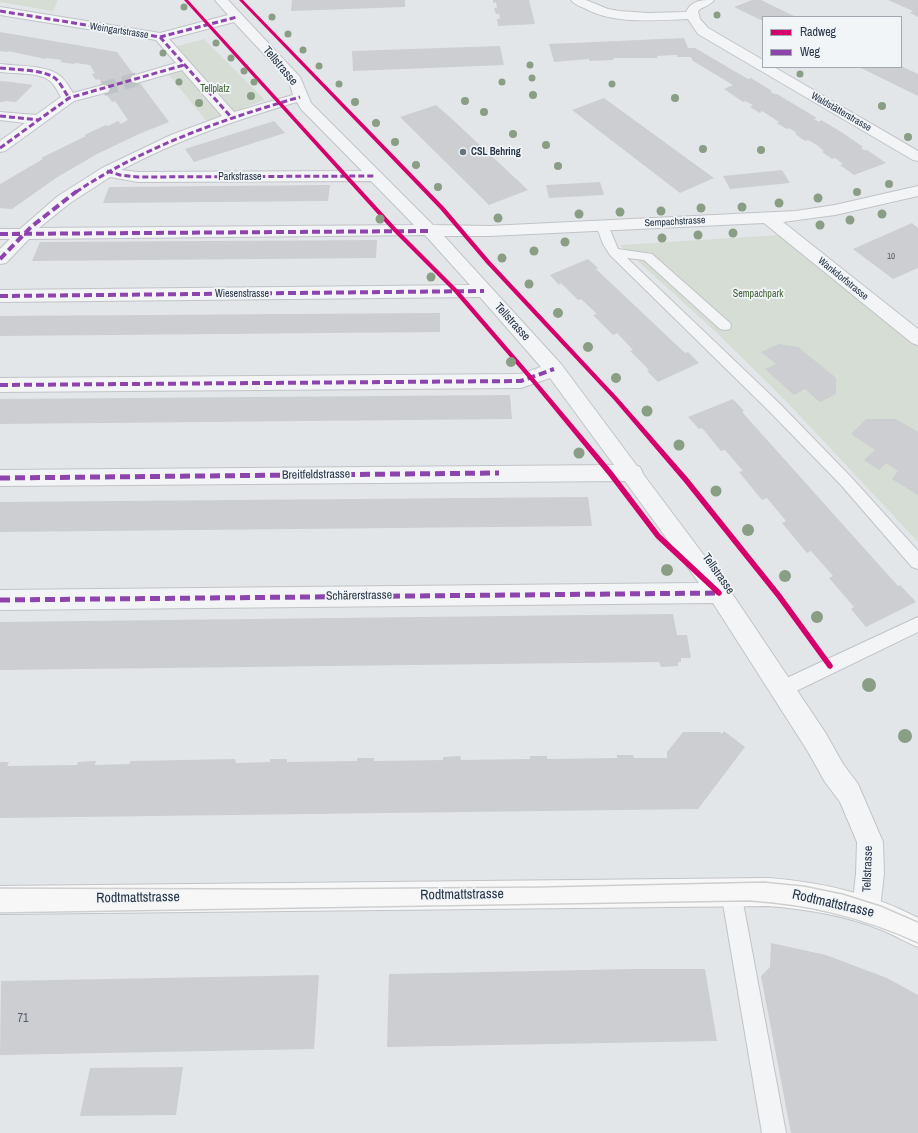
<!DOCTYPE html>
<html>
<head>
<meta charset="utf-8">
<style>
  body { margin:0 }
  #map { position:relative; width:918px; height:1133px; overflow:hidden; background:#e3e6e9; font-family:"Archivo Narrow",sans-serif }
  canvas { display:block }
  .legend { position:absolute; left:762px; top:16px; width:140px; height:52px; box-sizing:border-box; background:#f1f5f8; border:1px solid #a1a8b0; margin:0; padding:5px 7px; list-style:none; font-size:12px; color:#283545 }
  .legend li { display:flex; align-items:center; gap:8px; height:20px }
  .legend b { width:20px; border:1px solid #a1a8b0 }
</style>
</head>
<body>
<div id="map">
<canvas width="918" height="1133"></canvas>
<ul class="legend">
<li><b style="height:5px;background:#d6006c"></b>Radweg</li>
<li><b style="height:5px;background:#8e44ad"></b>Weg</li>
</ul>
</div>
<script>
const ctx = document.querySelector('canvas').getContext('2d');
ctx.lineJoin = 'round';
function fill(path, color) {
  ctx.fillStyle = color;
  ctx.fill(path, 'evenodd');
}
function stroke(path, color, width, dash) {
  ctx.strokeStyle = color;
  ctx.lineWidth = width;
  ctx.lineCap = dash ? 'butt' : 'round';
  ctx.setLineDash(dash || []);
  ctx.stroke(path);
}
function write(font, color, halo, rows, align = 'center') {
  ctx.font = font + ' "Archivo Narrow",sans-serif';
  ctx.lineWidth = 3.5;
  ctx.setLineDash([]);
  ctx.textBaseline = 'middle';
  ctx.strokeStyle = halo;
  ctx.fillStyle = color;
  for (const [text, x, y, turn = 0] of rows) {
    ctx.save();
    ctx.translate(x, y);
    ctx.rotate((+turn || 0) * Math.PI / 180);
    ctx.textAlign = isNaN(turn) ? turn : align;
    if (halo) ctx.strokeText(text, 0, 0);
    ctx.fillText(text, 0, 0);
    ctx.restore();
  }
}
fill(new Path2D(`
  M 0,0 L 58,0 L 53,11 L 0,2 Z
  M 204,39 L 265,100 L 206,121 L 166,71 L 185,65 L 171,48 Z
  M 780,235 L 918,347 L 918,542 L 786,401 L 716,332 L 620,245 Z`), '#d5ddd4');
fill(new Path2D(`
  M 292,0 L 405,0 L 405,7 L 291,11 Z
  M 493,0 L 529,0 L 535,24 L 498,26 L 497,19 L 500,19 L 499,14 L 496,14 L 494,8 L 497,8 L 496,2 L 493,3 Z
  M 752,0 L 761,0 L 796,17 L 763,17 L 763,21 L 734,7 Z
  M 888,0 L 918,0 L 918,17 L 910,13 L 913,11 Z
  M 0,32 L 117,52 L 169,122 L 139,134 L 97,154 L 56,178 L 12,209 L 0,208 L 0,184 L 43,159 L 41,158 L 86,136 L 84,135 L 106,125 L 108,126 L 118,121 L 121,124 L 128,120 L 115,101 L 112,102 L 99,84 L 102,84 L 99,79 L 96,80 L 92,74 L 95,73 L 90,65 L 76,63 L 74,64 L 60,62 L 62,60 L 46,58 L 45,59 L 8,51 L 7,52 L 0,51 Z
  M 684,38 L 688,48 L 695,48 L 748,79 L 751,78 L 772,91 L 770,92 L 775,94 L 777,94 L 817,118 L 814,119 L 819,122 L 821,120 L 843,133 L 863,147 L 861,148 L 864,150 L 867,150 L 886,163 L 854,175 L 840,165 L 843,164 L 835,158 L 832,159 L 822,152 L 824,151 L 817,145 L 808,140 L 805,141 L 795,134 L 797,133 L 789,128 L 787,129 L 777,123 L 779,122 L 762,111 L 760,113 L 750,107 L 753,105 L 745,101 L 743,102 L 724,89 L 733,85 L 693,61 L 691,57 L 677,57 L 677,55 L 657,56 L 658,58 L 613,58 L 614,60 L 589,61 L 589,59 L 554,62 L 549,44 Z
  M 500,46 L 504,65 L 353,71 L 352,51 Z
  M 901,66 L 918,74 L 918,96 L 859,67 L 901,67 Z
  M 0,81 L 11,82 L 33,85 L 16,102 L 5,101 L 4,102 L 0,102 Z
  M 604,98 L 685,157 L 714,178 L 680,193 L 572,110 Z
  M 436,105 L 452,119 L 528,190 L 489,205 L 400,117 Z
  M 274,121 L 285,133 L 194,162 L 185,149 Z
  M 782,170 L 790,183 L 730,189 L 723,176 Z
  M 600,182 L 604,195 L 549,198 L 546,185 Z
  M 330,185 L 328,201 L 103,203 L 109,187 Z
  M 912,223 L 918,228 L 918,268 L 893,279 L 853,249 Z
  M 377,240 L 376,258 L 32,261 L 40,242 Z
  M 588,259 L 598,268 L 596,269 L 685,353 L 688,352 L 699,363 L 658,382 L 647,371 L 649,370 L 630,351 L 633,350 L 617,333 L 613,335 L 593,315 L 597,314 L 581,299 L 578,300 L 561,283 L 559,285 L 550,275 Z
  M 440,313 L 440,332 L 0,336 L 0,316 Z
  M 779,344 L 798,347 L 835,377 L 836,379 L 836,394 L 820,402 L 805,389 L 794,395 L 765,369 L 776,364 L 761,352 Z
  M 510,395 L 512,419 L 0,424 L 0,399 Z
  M 733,399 L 744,411 L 742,412 L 751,422 L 898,586 L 900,585 L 916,602 L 866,627 L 851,609 L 854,607 L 829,578 L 833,576 L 811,551 L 807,553 L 782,523 L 786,521 L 767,498 L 762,500 L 739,472 L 743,471 L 725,450 L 721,451 L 702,428 L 699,429 L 688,417 Z
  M 866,419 L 896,419 L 918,432 L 918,495 L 892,479 L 898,471 L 886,463 L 879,470 L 864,460 L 875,450 L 851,434 Z
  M 588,497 L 592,526 L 0,532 L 0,502 Z
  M 673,614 L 677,635 L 687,635 L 691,658 L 681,658 L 681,662 L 678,662 L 678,666 L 661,667 L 659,662 L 0,670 L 0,622 Z
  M 724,731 L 745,747 L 698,809 L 0,818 L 0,762 L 9,762 L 7,766 L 77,765 L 78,762 L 96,761 L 95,765 L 129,764 L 131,761 L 235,759 L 236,763 L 270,762 L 270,759 L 287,759 L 287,762 L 357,761 L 357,758 L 374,758 L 374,761 L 443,760 L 443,757 L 460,756 L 461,760 L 530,759 L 530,756 L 547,756 L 547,759 L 617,758 L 617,755 L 633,755 L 634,758 L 667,758 L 667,752 L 683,732 L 720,732 L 722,734 Z
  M 771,943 L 826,955 L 887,978 L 918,995 L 918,1133 L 791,1133 L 761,976 L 770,967 Z
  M 634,969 L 705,969 L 717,1041 L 387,1047 L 389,974 Z
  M 319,975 L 314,1049 L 0,1055 L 1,981 Z
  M 183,1067 L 176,1115 L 80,1116 L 90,1068 Z`), '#ccced1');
stroke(new Path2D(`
  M 103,89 L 137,79`), '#bec3c8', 14, [14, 7]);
const lane = new Path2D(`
  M 602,221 L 606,222 L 608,225 L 618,249 L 652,254 L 730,323 L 731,326 L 730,329 L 725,330 L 720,329 L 644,260 L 627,258 L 780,404 L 851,477 L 918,551 L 918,569 L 912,567 L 841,485 L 770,412 L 610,255 L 603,244 L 596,225 L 598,222 Z
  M 918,617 L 918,632 L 788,695 L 782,697 L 776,695 L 773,689 L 776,683 Z
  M 731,882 L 738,885 L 741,892 L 786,1133 L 762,1133 L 721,892 L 724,885 Z`);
const street = new Path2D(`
  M 215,0 L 228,0 L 300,77 L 311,103 L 433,225 L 489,226 L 796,211 L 835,205 L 918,186 L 918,196 L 835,215 L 783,222 L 918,329 L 918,345 L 912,343 L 764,223 L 489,236 L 444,236 L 561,364 L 637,466 L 640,467 L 643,474 L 727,586 L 825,732 L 843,764 L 858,784 L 883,842 L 884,874 L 881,900 L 874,919 L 864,923 L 854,919 L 850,909 L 853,900 L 856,874 L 857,842 L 840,802 L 825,782 L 807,750 L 713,603 L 0,610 L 0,590 L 699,583 L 625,481 L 0,486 L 0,470 L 614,465 L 550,378 L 521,388 L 0,392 L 0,378 L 521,374 L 541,367 L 480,297 L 0,302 L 0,290 L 470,285 L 425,235 L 29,239 L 6,263 L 0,264 L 0,249 L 10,239 L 0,239 L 0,229 L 20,229 L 58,196 L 102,168 L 171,135 L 222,116 L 182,70 L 137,83 L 132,82 L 130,79 L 132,76 L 176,63 L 156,40 L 0,15 L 0,7 L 160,33 L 228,15 ZM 234,22 L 289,81 L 293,95 L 234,112 L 169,39 ZM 297,102 L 301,109 L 362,171 L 138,172 L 121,170 C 177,140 236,120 297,102 ZM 110,177 L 138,182 L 371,181 L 414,225 L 39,228 L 70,203 Z
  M 571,0 L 586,0 L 608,9 L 619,11 L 648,13 L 686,12 C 692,0 701,0 714,0 C 710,6 703,6 698,11 L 700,19 L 708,28 L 763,60 L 763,67 L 774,67 L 918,151 L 918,161 L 913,160 L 698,34 L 688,19 C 654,20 615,25 584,8 C 579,6 574,4 571,0 Z
  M 0,64 C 16,66 46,65 59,75 C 65,79 69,87 73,93 L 103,85 L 108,86 L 110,89 L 108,92 L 74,101 L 5,151 L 0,152 L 0,141 L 25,123 L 0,120 L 0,112 L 36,115 L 61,97 C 58,92 55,85 50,81 C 40,72 13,74 0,72 Z`);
const secondary = new Path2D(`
  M 768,878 C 820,882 871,893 918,918 L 918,947 C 905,942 893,934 879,929 C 844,915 806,909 768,906 L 0,914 L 0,886 Z`);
stroke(lane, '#c1c4c7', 2);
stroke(street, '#c1c4c7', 2);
stroke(secondary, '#c1c4c7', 2);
fill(lane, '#f3f4f6');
fill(street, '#f3f4f6');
fill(secondary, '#f7f7f7');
stroke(new Path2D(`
  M 0,888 L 279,889 L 539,887 L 764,882 L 804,886 L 843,894 L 881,906 L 918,922
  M 0,913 L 749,901 C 810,905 862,918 918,943`), '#ccced0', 1.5);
stroke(new Path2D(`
  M 0,11 L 160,37 L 237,17
  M 160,37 L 231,117
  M 0,68 C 15,70 45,69 56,79 C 61,84 65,92 69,98
  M 0,116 L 39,120
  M 0,148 L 69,98 L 184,65
  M 107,171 L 120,175 L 138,177 L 374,176
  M 76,192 C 145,146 221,120 300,97`), '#8e44ad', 3, [6, 3]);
stroke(new Path2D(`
  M 0,234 L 430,231
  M 0,259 L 31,227 L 77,191
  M 0,296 L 484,291
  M 0,385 L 521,381 L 554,369`), '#8e44ad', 4, [8, 4]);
stroke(new Path2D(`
  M 0,478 L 499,473
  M 0,600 L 719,593`), '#8e44ad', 5, [10, 5]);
fill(new Path2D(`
  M 184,0 L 188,0 L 397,229 L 458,290 L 533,377 L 612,471 L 660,534 L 721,591 L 722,593 L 721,595 L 719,596 L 717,595 L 656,538 L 608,475 L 529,379 L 454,292 L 393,231 Z
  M 239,0 L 243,0 L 444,207 L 490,261 L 618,398 L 688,478 L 781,594 L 832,664 L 833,666 L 832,668 L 830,669 L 828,668 L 777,598 L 684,482 L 614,400 L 486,263 L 440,209 Z`), '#d6006c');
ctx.fillStyle = '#8a9d85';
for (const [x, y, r] of [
  [184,7,3.5],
  [717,15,3.5],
  [272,17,3.5],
  [288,34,3.5],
  [216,43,3.5],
  [303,50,3.5],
  [163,53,3.5],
  [231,58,3.5],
  [530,65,3.5],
  [319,66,3.5],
  [244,71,3.5],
  [800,74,3.5],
  [532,78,3.5],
  [179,82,3.5],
  [254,82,3.5],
  [502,82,3.5],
  [339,84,3.5],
  [612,84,3.5],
  [533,95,4],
  [251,96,4],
  [675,98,4],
  [465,101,4],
  [355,102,4],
  [199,103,4],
  [882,106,4],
  [484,112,4],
  [376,123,4],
  [513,134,4],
  [908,137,4],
  [395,142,4],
  [546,145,4],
  [703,149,4],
  [761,150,4],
  [416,165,4],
  [558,166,4],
  [889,184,4],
  [438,187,4],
  [857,192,4],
  [818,198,4.5],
  [779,203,4.5],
  [742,207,4.5],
  [701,208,4.5],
  [661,211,4.5],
  [620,212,4.5],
  [579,214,4.5],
  [882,214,4.5],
  [498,218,4.5],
  [380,219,4.5],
  [850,220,4.5],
  [820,225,4.5],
  [733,233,4.5],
  [698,235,4.5],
  [662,238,4.5],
  [565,242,4.5],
  [534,251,4.5],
  [502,258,4.5],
  [431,277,4.5],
  [529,284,4.5],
  [558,313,5],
  [588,347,5],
  [511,362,5],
  [616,378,5],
  [647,411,5.5],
  [679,445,5.5],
  [579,453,5.5],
  [716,491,5.5],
  [748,530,6],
  [667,570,6],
  [785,576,6],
  [817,617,6],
  [869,685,7],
  [905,736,7]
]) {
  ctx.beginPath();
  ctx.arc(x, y, r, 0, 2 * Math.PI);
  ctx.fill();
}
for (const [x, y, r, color] of [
  [463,152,4,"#69737e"]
]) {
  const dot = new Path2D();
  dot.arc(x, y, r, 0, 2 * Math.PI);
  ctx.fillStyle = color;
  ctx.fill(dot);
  stroke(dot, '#f1f5f8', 1.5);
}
write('9px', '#525c69', null, [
  ["10",891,257]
]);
write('10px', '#283545', '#f1f5f8', [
  ["Weingartstrasse",119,31,9],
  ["Waldstätterstrasse",841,112,30],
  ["Parkstrasse",240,177],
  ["Sempachstrasse",675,222,-3],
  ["Wankdorfstrasse",843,279,39],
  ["Wiesenstrasse",242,294]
]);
write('10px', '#416134', '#f1f5f8', [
  ["Tellplatz",215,89],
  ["Sempachpark",758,294]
]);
write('bold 10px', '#283545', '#f1f5f8', [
  ["CSL Behring",471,152]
], 'left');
write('12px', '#283545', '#f1f5f8', [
  ["Tellstrasse",280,66,50],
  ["Tellstrasse",512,322,48],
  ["Breitfeldstrasse",316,475,-1],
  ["Tellstrasse",718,574,55],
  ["Schärerstrasse",359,596,-1],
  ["Tellstrasse",868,869,-88]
]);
write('12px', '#525c69', null, [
  ["71",23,1019]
]);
write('14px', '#283545', '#f1f5f8', [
  ["Rodtmattstrasse",462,895,-1],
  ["Rodtmattstrasse",138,898,-1],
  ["Rodtmattstrasse",833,904,13]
]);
</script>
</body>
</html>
